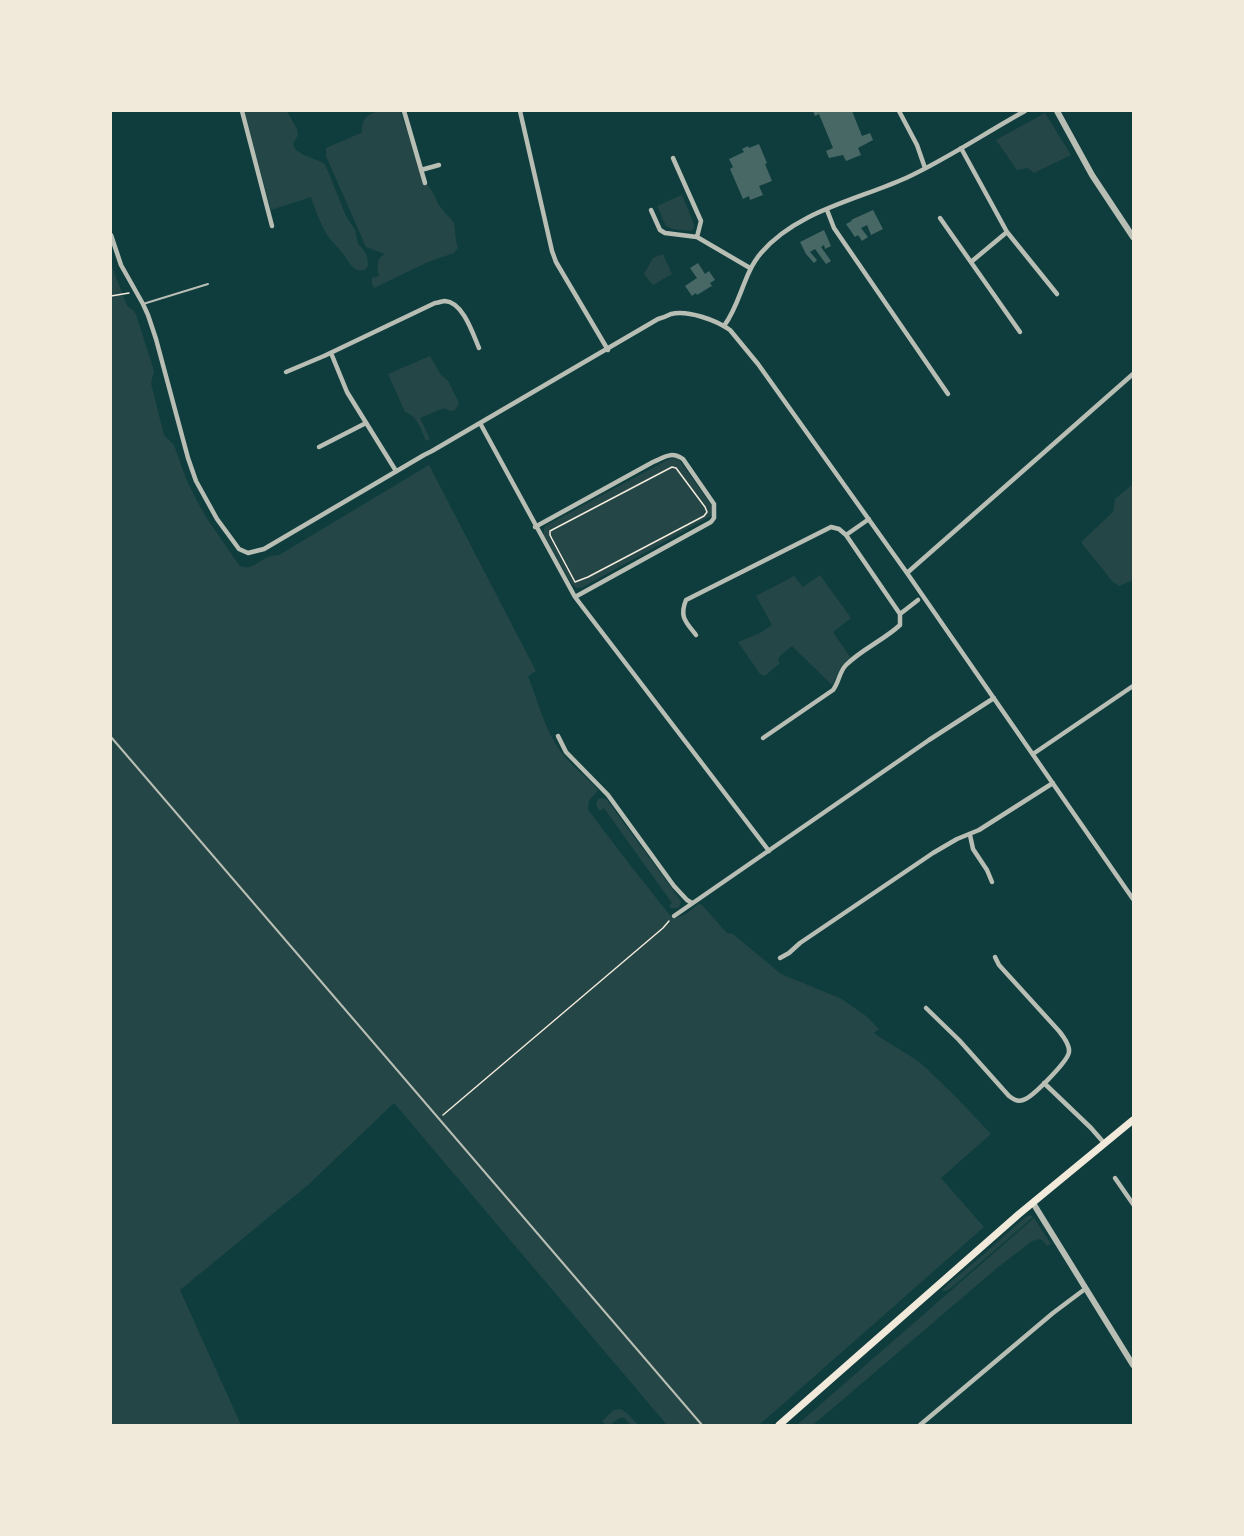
<!DOCTYPE html>
<html>
<head>
<meta charset="utf-8">
<style>
  body { margin:0 }
  #map { position:relative; width:1244px; height:1536px; overflow:hidden; background:#0f3d3e; font-family:"Fira Sans Condensed",sans-serif }
  canvas { display:block }
  .frame { position:absolute; inset:0; border:112px solid #f1e9da; pointer-events:none }
</style>
</head>
<body>
<div id="map">
<canvas width="1244" height="1536"></canvas>
<div class="frame"></div>
</div>
<script>
const ctx = document.querySelector('canvas').getContext('2d');
ctx.lineJoin = 'round';
function fill(path, color) {
  ctx.fillStyle = color;
  ctx.fill(path, 'evenodd');
}
function stroke(path, color, width, dash) {
  ctx.strokeStyle = color;
  ctx.lineWidth = width;
  ctx.lineCap = dash ? 'butt' : 'round';
  ctx.setLineDash(dash || []);
  ctx.stroke(path);
}
fill(new Path2D(`
  M 244,111 L 287,111 L 297,129 L 298,135 L 293,144 L 296,150 L 304,155 L 319,161 L 325,164 L 346,216 L 355,230 L 358,244 C 365,250 368,256 368,266 L 365,270 C 352,273 348,259 341,251 C 338,247 334,244 331,240 C 323,231 315,209 311,197 L 271,210 Z
  M 400,111 L 423,177 L 435,196 L 438,204 L 454,223 L 456,241 L 458,248 L 454,253 L 428,262 L 374,288 L 372,284 L 372,278 L 379,276 C 377,267 376,258 385,254 L 366,247 L 326,156 L 326,148 L 361,133 L 362,134 C 360,108 382,111 400,111 Z
  M 1045,113 L 1071,155 L 1034,173 L 1028,168 L 1017,170 L 996,140 Z
  M 682,195 L 694,224 L 694,228 L 691,231 L 673,229 L 666,226 L 657,206 Z
  M 663,254 L 672,274 L 653,285 L 644,274 L 653,258 Z
  M 111,264 L 127,306 L 133,310 L 136,314 L 154,371 L 151,383 L 164,435 L 174,445 L 187,481 L 197,501 L 208,520 L 239,565 C 250,572 257,562 268,557 C 270,556 276,555 279,555 L 429,465 L 536,671 L 528,676 C 538,701 545,731 562,753 C 572,767 588,777 598,790 C 593,799 586,798 589,811 L 630,865 L 673,919 L 686,914 L 697,905 L 701,904 L 727,933 L 733,934 L 781,974 L 842,999 L 866,1016 L 879,1029 L 874,1033 L 878,1036 L 915,1059 L 925,1067 L 955,1096 L 991,1134 L 941,1178 L 984,1227 L 759,1425 L 667,1425 L 394,1103 L 308,1185 L 180,1290 L 241,1425 L 111,1425 Z
  M 430,356 L 441,375 L 448,381 L 459,403 L 455,410 L 450,411 L 444,408 L 420,418 L 430,439 L 426,441 C 421,430 418,416 405,412 L 388,374 Z
  M 671,458 L 678,459 L 680,461 L 711,505 L 713,509 L 711,516 L 583,587 L 576,588 L 571,583 L 544,535 L 544,529 L 545,526 Z
  M 1133,484 L 1133,580 L 1119,586 L 1112,581 L 1081,542 L 1113,512 L 1115,499 Z
  M 820,575 L 851,618 L 833,632 L 850,657 L 842,665 L 832,685 L 792,646 L 780,656 L 778,660 L 780,663 L 765,676 L 760,674 L 738,642 L 760,633 L 772,625 L 756,596 L 794,576 L 803,587 Z
  M 603,798 L 607,800 L 681,901 L 680,905 L 678,908 L 671,908 L 669,906 L 672,903 L 604,808 L 600,811 L 596,805 L 597,801 L 598,799 Z
  M 1031,1215 L 1033,1217 L 951,1288 L 945,1291 L 942,1291 L 948,1284 L 984,1254 L 1025,1217 Z
  M 1034,1218 L 1051,1244 L 1047,1246 L 1044,1242 L 1040,1239 L 1032,1241 L 997,1268 L 813,1425 L 797,1425 Z
  M 621,1409 L 627,1413 L 638,1425 L 631,1425 L 623,1417 L 618,1419 L 610,1425 L 606,1425 L 602,1421 L 614,1410 Z`), '#244646');
fill(new Path2D(`
  M 813,111 L 852,111 L 862,136 L 870,133 L 873,140 L 858,148 L 861,155 L 846,161 L 843,155 L 829,158 L 826,151 L 833,148 L 819,114 L 815,116 Z
  M 759,144 L 767,163 L 765,164 L 772,181 L 759,186 L 763,195 L 750,200 L 749,196 L 743,199 L 730,169 L 733,167 L 729,159 L 744,152 L 742,149 L 748,146 L 749,148 Z
  M 873,210 L 883,229 L 871,235 L 867,225 L 861,228 L 868,237 L 862,241 L 858,235 L 855,237 L 846,224 L 852,221 L 851,220 Z
  M 824,230 L 831,246 L 825,249 L 824,245 L 821,247 L 831,261 L 826,264 L 815,249 L 810,252 L 817,260 L 814,263 L 806,254 L 800,242 Z
  M 698,263 L 705,274 L 709,271 L 715,280 L 710,283 L 712,286 L 710,287 L 697,295 L 696,293 L 692,296 L 685,286 L 697,278 L 690,268 Z`), '#486865');
stroke(new Path2D(`
  M 111,296 L 129,293
  M 672,467 L 676,468 L 705,507 L 707,512 L 704,516 L 588,577 L 575,582 L 552,539 L 550,535 L 550,531 Z
  M 443,1115 L 663,928 L 669,921`), '#f1e9da', 1.5);
stroke(new Path2D(`
  M 143,304 L 208,284
  M 111,737 L 702,1425`), '#b8beb3', 2);
stroke(new Path2D(`
  M 242,111 L 272,226
  M 404,111 L 425,183
  M 520,111 L 552,251 L 556,262 L 608,350
  M 899,111 L 917,145 L 925,168
  M 961,148 L 1007,232 L 1057,294
  M 673,158 L 701,221 L 697,237
  M 421,170 L 439,165
  M 651,210 L 660,230 L 665,233 L 697,237 L 750,268
  M 827,210 L 834,228 L 948,394
  M 940,218 L 1020,332
  M 111,235 L 121,265 L 143,304 L 148,315 L 156,339 L 188,458 L 196,481 L 217,519 L 239,549 L 248,553 L 264,549 L 424,455 L 432,451 L 658,319 C 662,318 667,316 671,314 C 688,310 716,320 730,330 L 758,364 L 907,573 L 1133,899
  M 971,262 L 1007,232
  M 724,326 C 741,303 743,274 761,253 C 797,211 857,200 906,178 C 947,159 985,133 1025,111
  M 331,353 L 347,392 L 396,471
  M 286,372 L 324,356 L 435,303 C 438,303 442,301 445,301 C 463,302 473,334 479,348
  M 480,423 L 575,597 L 769,851
  M 319,447 L 366,423
  M 535,527 L 653,462 C 665,457 671,451 683,459 L 714,504 L 714,518 L 711,522 L 575,597
  M 846,535 L 869,519
  M 907,573 L 1133,374
  M 900,614 L 918,600
  M 696,635 C 686,622 679,617 686,600 L 831,527 L 839,529 L 846,535 L 900,614 L 900,625 C 884,640 862,649 846,665 C 839,672 839,683 833,690 L 763,738
  M 558,736 L 566,752 L 608,795 L 674,886 L 687,900 L 692,903
  M 1033,754 L 1133,686
  M 970,835 L 973,849 L 987,870 L 992,882
  M 674,916 L 929,740 L 994,698
  M 780,958 L 789,953 L 800,943 L 933,853 L 957,839 L 979,830 L 1053,783
  M 926,1008 L 959,1040 L 1009,1096 C 1013,1099 1017,1102 1023,1100 C 1032,1098 1068,1061 1069,1052 C 1070,1045 1063,1036 1059,1031 L 999,965 L 995,957
  M 1044,1083 L 1091,1128 L 1105,1144
  M 1115,1178 L 1133,1204
  M 920,1425 L 1053,1313 L 1085,1289`), '#b8beb3', 4.5);
stroke(new Path2D(`
  M 1057,111 L 1092,175 L 1133,237
  M 1033,1203 L 1133,1365`), '#b8beb3', 6);
stroke(new Path2D(`
  M 779,1425 L 1019,1214 L 1133,1120`), '#f1e9da', 7);
</script>
</body>
</html>
